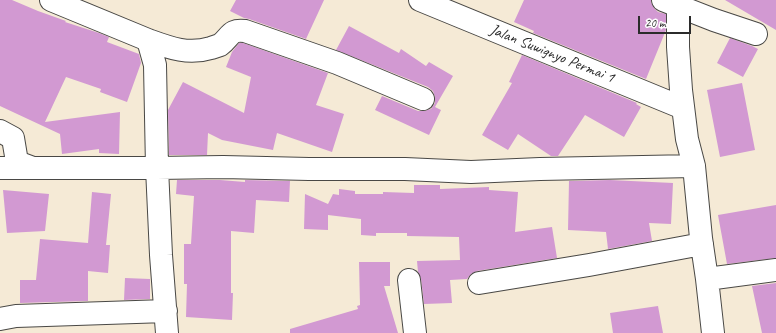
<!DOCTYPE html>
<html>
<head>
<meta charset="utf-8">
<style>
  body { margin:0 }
  #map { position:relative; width:776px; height:333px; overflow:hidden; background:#f5ead6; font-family:Caveat,sans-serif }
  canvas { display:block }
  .scale { position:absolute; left:638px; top:16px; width:53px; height:18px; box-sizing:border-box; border:2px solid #2b2b2b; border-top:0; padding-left:5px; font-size:12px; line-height:14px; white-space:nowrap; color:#2b2b2b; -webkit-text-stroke:3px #fff; paint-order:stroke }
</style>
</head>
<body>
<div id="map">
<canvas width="776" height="333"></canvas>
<div class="scale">20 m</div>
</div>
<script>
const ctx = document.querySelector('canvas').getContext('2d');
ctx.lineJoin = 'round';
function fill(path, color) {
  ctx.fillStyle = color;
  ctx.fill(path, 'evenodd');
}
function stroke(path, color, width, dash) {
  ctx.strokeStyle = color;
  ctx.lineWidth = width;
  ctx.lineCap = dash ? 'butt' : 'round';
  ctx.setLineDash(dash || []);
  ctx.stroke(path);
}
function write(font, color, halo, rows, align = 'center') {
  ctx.font = font + ' Caveat,sans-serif';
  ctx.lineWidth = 3;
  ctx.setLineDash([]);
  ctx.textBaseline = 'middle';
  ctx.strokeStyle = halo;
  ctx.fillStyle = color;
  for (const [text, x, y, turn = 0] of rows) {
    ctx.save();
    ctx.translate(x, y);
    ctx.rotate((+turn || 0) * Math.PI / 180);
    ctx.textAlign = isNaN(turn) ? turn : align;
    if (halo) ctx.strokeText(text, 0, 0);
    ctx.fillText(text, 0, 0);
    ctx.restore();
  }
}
fill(new Path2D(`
  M 0,0 L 12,0 L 38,11 L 66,21 L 65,22 L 99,33 L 109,37 L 107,42 L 139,54 L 141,63 L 127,102 L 100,92 L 101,89 L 66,77 L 45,122 L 120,112 L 119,154 L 99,153 L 99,149 L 62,154 L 60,134 L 0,106 Z
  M 236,0 L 324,0 L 306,39 L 249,19 L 244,18 L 230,11 Z
  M 524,0 L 651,0 L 651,2 L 654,8 L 658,12 L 666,14 L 666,30 L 646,79 L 533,33 L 534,31 L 514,22 Z
  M 725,0 L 776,0 L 776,30 Z
  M 349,26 L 399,53 L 401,49 L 426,66 L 429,62 L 453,76 L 435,107 L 441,110 L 429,135 L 375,110 L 382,96 L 418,111 L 424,111 L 431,109 L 435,103 L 435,97 L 433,91 L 428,87 L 336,50 Z
  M 730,38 L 752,46 L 758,49 L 743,77 L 717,63 Z
  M 239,43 L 243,43 L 328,73 L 316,105 L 344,114 L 332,152 L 277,133 L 273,150 L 222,140 L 208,133 L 207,155 L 169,155 L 168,110 L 183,82 L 244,113 L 251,77 L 226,67 L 232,52 Z
  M 522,55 L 637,103 L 636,104 L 641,107 L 624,137 L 585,115 L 558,156 L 551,156 L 518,134 L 508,150 L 482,135 L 512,83 L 509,82 Z
  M 742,83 L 755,150 L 720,157 L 707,90 Z
  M 177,180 L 220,180 L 245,182 L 245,180 L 290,181 L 289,202 L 256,200 L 254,233 L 231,231 L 231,293 L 233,293 L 232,320 L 186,317 L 187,284 L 184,284 L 184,244 L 191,244 L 194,196 L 176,194 Z
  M 610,180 L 673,183 L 671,224 L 649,223 L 652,241 L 608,249 L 606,232 L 568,230 L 569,181 Z
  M 414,185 L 440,185 L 440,189 L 489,187 L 489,190 L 518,192 L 515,232 L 552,227 L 557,258 L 477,271 L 471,274 L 467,279 L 450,280 L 452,303 L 424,304 L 421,279 L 418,272 L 417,261 L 460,260 L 459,237 L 407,236 L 407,233 L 376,233 L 376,236 L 361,235 L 361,219 L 328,215 L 328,230 L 304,229 L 305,194 L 328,204 L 333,194 L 339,195 L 339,189 L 355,191 L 355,194 L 383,194 L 383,192 L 414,193 Z
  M 3,190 L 49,194 L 45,231 L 7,233 Z
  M 92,192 L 111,194 L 106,245 L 110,245 L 108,273 L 88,271 L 88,301 L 20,303 L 20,280 L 36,280 L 40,239 L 88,243 Z
  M 776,205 L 776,258 L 727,264 L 718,215 Z
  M 359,262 L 390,262 L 390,286 L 384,286 L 398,333 L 290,333 L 290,329 L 358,309 L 357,306 L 360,305 Z
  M 125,278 L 150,279 L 150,299 L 124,300 Z
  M 776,283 L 776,333 L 762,333 L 752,286 Z
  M 658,306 L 663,333 L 613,333 L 610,313 Z`), '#d299d2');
const minor = new Path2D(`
  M 51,0 L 148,40 L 155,65 L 157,168 L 161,255 L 167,333
  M 420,0 L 683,108
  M 663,0 L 714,20 L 756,34
  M 678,6 L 678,47 L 681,90 L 687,139 L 694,166 L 701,238 L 707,279 L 713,333
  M 148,40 C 170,48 188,55 211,48 C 214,47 217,46 220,45 C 231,37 229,29 245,31 L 337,63 L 423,99
  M 0,131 L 13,138 L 17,162 L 33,168
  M 0,168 L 157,168 L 223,167 L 309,169 L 405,169 L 471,172 L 540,169 L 694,166
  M 707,279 L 776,270
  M 409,280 L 415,333
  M 479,283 L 589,265 L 702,244
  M 0,319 L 16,316 L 166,311`);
stroke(minor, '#494845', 24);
stroke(minor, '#fff', 22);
write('16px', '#2b2b2b', '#fff', [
  ["Jalan Suwignyo Permai 1",552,54,22]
]);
</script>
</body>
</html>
